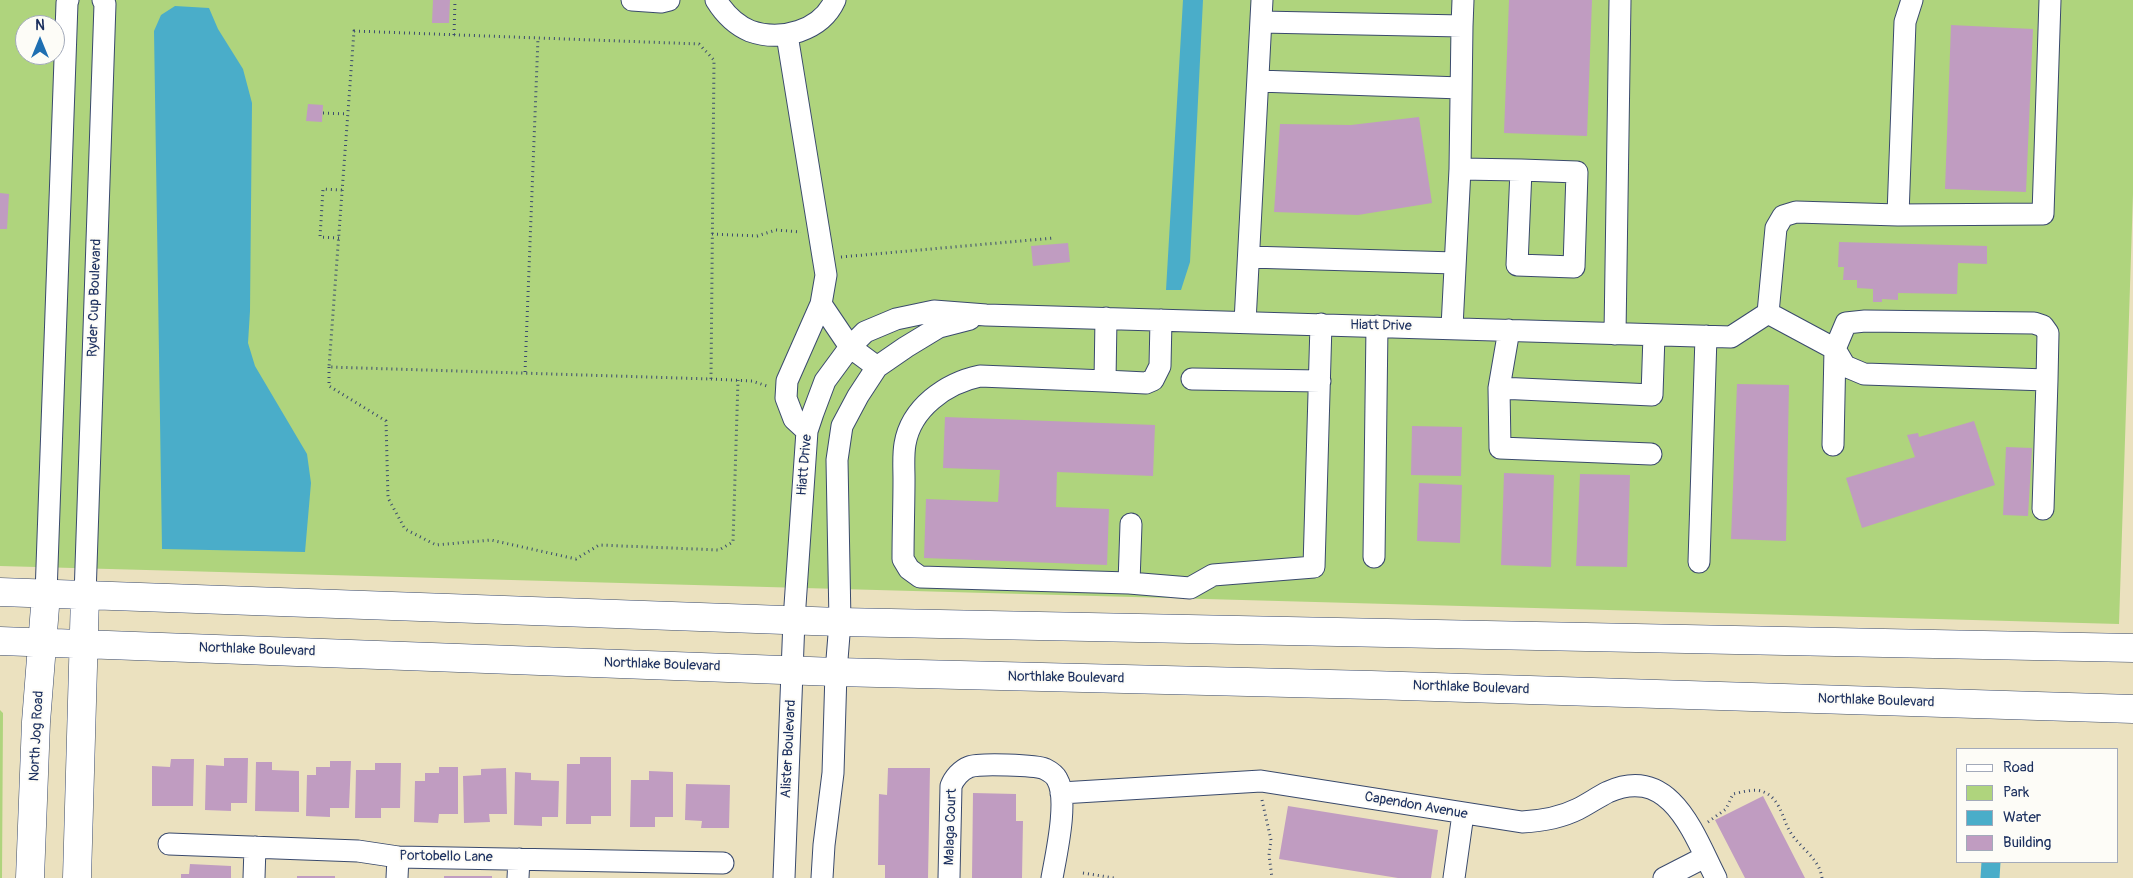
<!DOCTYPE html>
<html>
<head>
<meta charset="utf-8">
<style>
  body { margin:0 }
  #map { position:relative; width:2133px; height:878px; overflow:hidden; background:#ebe1bf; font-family:Pangolin,sans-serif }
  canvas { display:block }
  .legend { position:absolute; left:1956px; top:748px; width:162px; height:115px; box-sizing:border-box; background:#fdfcf7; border:1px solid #a3aaba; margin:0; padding:6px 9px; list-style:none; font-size:15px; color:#1b2f5e }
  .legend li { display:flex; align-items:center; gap:10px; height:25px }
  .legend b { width:25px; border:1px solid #a3aaba }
  .north { position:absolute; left:15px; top:15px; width:50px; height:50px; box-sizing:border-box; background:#fdfcf7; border:1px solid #a3aaba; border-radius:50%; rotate:0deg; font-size:14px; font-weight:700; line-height:20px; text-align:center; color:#1b2f5e }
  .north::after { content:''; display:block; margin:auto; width:18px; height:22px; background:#1f6fb2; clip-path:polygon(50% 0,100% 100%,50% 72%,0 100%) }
</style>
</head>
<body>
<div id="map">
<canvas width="2133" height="878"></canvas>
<ul class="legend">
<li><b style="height:6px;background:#fff"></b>Road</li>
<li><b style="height:14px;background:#afd47d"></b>Park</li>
<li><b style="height:14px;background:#4aadc9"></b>Water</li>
<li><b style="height:14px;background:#c09cc1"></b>Building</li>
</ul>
<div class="north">N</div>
</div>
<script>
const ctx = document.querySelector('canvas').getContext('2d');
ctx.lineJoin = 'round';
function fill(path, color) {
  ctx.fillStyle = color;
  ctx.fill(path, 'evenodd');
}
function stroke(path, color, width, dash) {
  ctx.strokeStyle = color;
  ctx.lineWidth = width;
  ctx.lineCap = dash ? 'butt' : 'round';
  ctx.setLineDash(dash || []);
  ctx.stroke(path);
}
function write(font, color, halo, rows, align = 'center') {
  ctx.font = font + ' Pangolin,sans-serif';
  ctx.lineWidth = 4;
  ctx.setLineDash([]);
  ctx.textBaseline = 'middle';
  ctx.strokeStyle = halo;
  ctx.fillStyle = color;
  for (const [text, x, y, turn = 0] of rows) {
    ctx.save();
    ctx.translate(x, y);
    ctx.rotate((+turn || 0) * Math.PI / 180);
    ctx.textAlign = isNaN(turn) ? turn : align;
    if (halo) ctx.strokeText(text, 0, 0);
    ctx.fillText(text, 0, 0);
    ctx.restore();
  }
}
fill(new Path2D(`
  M 0,0 L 2133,0 L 2133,194 L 2119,624 L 0,566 ZM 25,25 L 55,25 L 55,55 L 25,55 Z
  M 0,710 L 3,713 L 2,878 L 0,878 Z`), '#afd47d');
fill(new Path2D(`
  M 1183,0 L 1203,0 L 1190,262 L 1181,290 L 1166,290 Z
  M 175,6 L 209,8 L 218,29 L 243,69 L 252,103 L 250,311 L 248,343 L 255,366 L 307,454 L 311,483 L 305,552 L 162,549 L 154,31 L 161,15 Z`), '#4aadc9');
stroke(new Path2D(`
  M 1990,878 L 1991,862`), '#4aadc9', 19);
fill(new Path2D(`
  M 433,0 L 450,0 L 449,23 L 432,23 Z
  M 1509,0 L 1592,0 L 1587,136 L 1504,133 Z
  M 1951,25 L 2033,29 L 2026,192 L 1945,189 Z
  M 308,104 L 323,105 L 322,122 L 306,121 Z
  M 1419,117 L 1432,203 L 1358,215 L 1274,212 L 1280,124 L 1351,125 Z
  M 0,193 L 9,194 L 7,229 L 0,229 Z
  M 1839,242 L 1987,246 L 1987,264 L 1958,263 L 1957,294 L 1898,293 L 1898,300 L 1882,299 L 1882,302 L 1873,302 L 1873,289 L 1857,288 L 1857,280 L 1843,280 L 1844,267 L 1838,267 Z
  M 1068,243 L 1070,262 L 1033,266 L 1031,246 Z
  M 1737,384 L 1789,385 L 1786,541 L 1731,539 Z
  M 945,417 L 1155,425 L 1153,476 L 1057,472 L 1056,507 L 1109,509 L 1107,565 L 924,558 L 926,499 L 998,502 L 1000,470 L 943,468 Z
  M 1974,421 L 1995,485 L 1862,528 L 1846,478 L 1915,457 L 1907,435 L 1918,433 L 1919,437 Z
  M 1412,426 L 1462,427 L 1461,476 L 1411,475 Z
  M 2006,447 L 2032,448 L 2028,516 L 2003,515 Z
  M 1504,473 L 1554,475 L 1551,567 L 1501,565 Z
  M 1580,474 L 1630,475 L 1627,567 L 1576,566 Z
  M 1419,483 L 1462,485 L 1460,543 L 1417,541 Z
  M 580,757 L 611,757 L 611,816 L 591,816 L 591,824 L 566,824 L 567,764 L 580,764 Z
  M 224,758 L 248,758 L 247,803 L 231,803 L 231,811 L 205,810 L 206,765 L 224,766 Z
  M 171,759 L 194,759 L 193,806 L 152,806 L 152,766 L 170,767 Z
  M 330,761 L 351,761 L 349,808 L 330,808 L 330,817 L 306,816 L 307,775 L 316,775 L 316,767 L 330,767 Z
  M 256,762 L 272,762 L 272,770 L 299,771 L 299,812 L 255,811 Z
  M 375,763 L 401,763 L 400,808 L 381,808 L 381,818 L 355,818 L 356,770 L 375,770 Z
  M 439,767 L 458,767 L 458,814 L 439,814 L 438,823 L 414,822 L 415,781 L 425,781 L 425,773 L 439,773 Z
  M 506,768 L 507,814 L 489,814 L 490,822 L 464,823 L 463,776 L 481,775 L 481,769 Z
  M 888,768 L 930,768 L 928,878 L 885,878 L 885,865 L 878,865 L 879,794 L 887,795 Z
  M 649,771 L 673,772 L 673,817 L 655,817 L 655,827 L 630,827 L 631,780 L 649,780 Z
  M 515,772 L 531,773 L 531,780 L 559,781 L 558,817 L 542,817 L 542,826 L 514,825 Z
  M 686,784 L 730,785 L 729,828 L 701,828 L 702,821 L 685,820 Z
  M 973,793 L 1016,794 L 1016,821 L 1023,821 L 1022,878 L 972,878 Z
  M 1763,796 L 1805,878 L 1745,878 L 1715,820 Z
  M 1288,806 L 1438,830 L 1431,878 L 1398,878 L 1279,859 Z
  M 190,864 L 231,866 L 231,878 L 181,878 L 181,874 L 189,874 Z
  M 297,876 L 335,876 L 335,878 L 297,878 Z
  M 444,876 L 492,876 L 492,878 L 444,878 Z`), '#c09cc1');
const minor = new Path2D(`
  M 632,0 L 661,2 L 669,0
  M 716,0 C 724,13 736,25 750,31 C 781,42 821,31 835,0
  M 1261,22 L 1462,26 L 1463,0
  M 787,35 L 826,275 L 821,304 L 787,381 L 786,398 L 794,419 L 807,431
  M 1258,81 L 1461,88
  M 1460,169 L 1462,26
  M 1898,215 L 1905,22 L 1912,0
  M 1249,257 L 1455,263
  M 821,304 L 850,347 L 877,367
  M 1768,313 L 1776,228 L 1783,216 L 1796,212 L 1898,215 L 2043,214 L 2050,0
  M 1768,313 L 1835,349 L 1833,445
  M 1106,318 L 1105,381 L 980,376 C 946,383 911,408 905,444 C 903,455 904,468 904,479 C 904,505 903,532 903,559 L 909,569 L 920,577 L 1129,583 L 1131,524
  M 1865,321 L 2034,323 L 2043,326 L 2048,333 L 2047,380 L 1864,374 L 1845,366 L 1835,349 L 1846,323 Z
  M 1245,322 L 1262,0
  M 1452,327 L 1460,169 L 1521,170 L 1517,265 L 1574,267 L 1577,172 L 1521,170
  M 1509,330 L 1499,388 L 1652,395 L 1654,335
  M 1615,334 L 1620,0
  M 1192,379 L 1320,381
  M 1105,381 L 1146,383 L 1153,380 L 1160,366 L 1161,320
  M 1499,388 L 1500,448 L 1651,454
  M 2043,509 L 2047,380
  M 1374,557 L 1377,326
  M 1699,562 L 1706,336
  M 1129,583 L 1190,588 L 1213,575 L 1314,567 L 1321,324
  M 46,594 L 67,3 L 68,0
  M 85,596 L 105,4 L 103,0
  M 1061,793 L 1261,781 L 1522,822 C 1541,821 1560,818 1578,809 C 1588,804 1598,797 1608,792 C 1671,764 1694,835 1716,878
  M 169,844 L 358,851 L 398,857 L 723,863
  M 254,878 L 255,847
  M 397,878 L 398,857
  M 518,878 L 519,859
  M 784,878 L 794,620 L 807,431 L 813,413 L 825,381 L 850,347 L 865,332 L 896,319 L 934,311 L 986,315 L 1731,337 L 1768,313
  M 822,878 L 824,845 L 833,773 L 836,672 L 840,622 L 837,460 L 842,426 L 858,396 L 877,367 L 906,347 L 939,327 L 970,319
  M 949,878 L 951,786 C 954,778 961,770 969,767 C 979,763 1036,765 1045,769 C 1049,771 1055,775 1057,779 C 1069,799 1056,855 1052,878
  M 1454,878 L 1463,814
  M 1664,878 L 1705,857`);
const major = new Path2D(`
  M 0,592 L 840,622 L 2133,648
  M 0,641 L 836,672 L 1371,685 L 2133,709
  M 30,878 L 36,722 L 46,594
  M 77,878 L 85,596`);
stroke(minor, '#3a4a6d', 23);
stroke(major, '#3a4a6d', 29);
stroke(new Path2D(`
  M 354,31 L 699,44 L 714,60 L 711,379 L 329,367 Z
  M 454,35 L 455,0
  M 323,113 L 348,114
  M 712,234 L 757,236 L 776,230 L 801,232
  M 339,238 L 320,237 L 323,189 L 342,190
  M 841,257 L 1054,238
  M 329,367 L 329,386 L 386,421 L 388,498 L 405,529 L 436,545 L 491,540 L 576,559 L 599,545 L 719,550 L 733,542 L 738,380
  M 525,372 L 538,38
  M 711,379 L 752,381 L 767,386
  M 1262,800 L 1271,840 L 1269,855 L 1272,878
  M 1708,822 L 1726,809 L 1733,794 C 1742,792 1756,788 1764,792 C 1780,799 1782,817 1789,830 C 1799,848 1819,857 1822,878
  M 1083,873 L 1114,878`), '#3a4a6d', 3, [1, 4]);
stroke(minor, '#fff', 21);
stroke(major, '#fff', 28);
write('14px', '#1b2f5e', '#fdfcf7', [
  ["Ryder Cup Boulevard",95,298,-88],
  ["Hiatt Drive",1381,326,1],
  ["Hiatt Drive",805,465,-85],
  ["Northlake Boulevard",257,650,2],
  ["Northlake Boulevard",662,665,2],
  ["Northlake Boulevard",1066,678,1],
  ["Northlake Boulevard",1471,688,2],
  ["Northlake Boulevard",1876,701,2],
  ["North Jog Road",37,736,-87],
  ["Alister Boulevard",789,749,-87],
  ["Capendon Avenue",1416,806,10],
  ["Malaga Court",951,827,-88],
  ["Portobello Lane",446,857,1]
]);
</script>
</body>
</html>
